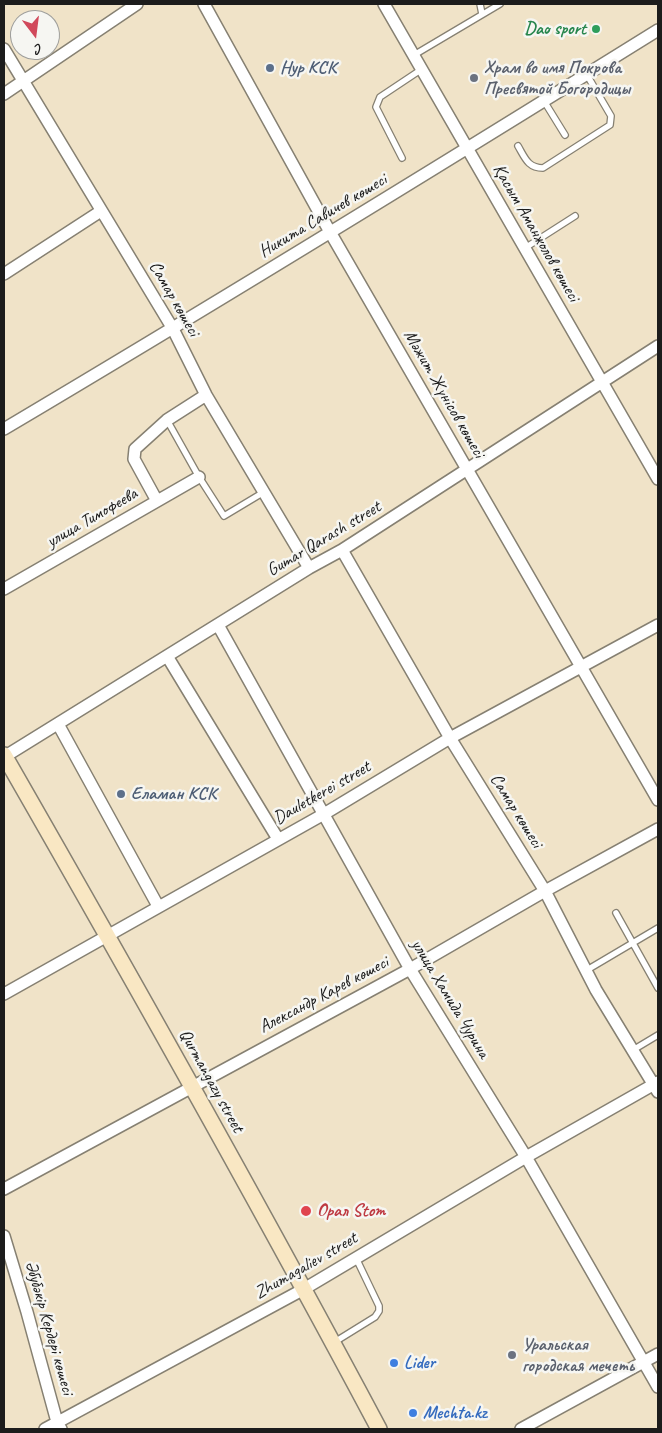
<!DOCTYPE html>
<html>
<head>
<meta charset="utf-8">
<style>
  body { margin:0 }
  #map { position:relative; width:662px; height:1433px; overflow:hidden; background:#f0e3c8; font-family:Caveat,sans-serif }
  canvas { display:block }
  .frame { position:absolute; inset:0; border:5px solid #1c1c1c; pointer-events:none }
  .north { position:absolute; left:10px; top:10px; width:50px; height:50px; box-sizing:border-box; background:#f6f6f2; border:1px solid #9f9f9c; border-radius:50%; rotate:165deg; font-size:14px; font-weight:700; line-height:20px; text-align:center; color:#1c1c1c }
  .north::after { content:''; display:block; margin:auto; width:18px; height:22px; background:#d1495b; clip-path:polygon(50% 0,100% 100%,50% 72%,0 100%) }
</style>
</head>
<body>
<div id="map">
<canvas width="662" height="1433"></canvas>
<div class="frame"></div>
<div class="north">С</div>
</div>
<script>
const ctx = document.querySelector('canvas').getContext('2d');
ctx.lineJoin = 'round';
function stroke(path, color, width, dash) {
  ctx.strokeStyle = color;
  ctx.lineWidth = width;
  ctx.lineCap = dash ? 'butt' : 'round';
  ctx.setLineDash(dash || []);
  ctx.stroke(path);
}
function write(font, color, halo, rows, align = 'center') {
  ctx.font = font + ' Caveat,sans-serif';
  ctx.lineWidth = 5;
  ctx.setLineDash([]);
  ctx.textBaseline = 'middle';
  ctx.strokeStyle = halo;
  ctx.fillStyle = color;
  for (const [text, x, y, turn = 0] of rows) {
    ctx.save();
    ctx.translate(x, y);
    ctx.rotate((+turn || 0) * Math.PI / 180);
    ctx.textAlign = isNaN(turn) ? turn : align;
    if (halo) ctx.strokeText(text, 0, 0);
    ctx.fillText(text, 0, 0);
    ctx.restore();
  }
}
const lane = new Path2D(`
  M 480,4 L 482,14
  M 414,55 L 500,4
  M 544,101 L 565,135
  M 518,146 C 525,158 528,168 543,168 L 610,125 L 611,116 L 587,75
  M 402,158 L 376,107 L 380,97 L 422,69
  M 525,248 L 575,216
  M 167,420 L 199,477 L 224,516 L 264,492
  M 616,913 L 658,988
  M 587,970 L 658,928
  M 633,1050 L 658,1035
  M 333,1343 L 375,1317 L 379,1311 L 379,1306 L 356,1258`);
const street = new Path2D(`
  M 204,4 L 330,232 L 658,800
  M 384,4 L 658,479
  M 4,49 L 173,329 L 206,395 L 309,568
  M 4,94 L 137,4
  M 4,274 L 101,211
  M 4,429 C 223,299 441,165 658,30
  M 157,501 L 134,459 L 135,449 L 167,420 L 206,395
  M 342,550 L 450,738 L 545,891 L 596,990 L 658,1092
  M 4,589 L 199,477
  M 218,625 L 410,969 L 526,1157 L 658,1387
  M 167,656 L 278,839
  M 58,724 L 158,906
  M 4,757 L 309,568 L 342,550 L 658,346
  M 4,994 L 324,814 L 450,738 L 658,625
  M 4,1189 L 410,969 L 545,891 L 658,829
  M 4,1236 L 27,1312 L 57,1422 L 61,1429
  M 45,1429 L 304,1289 L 526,1157 L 658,1082
  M 521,1429 L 658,1354`);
const secondary = new Path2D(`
  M 4,755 C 132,978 258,1202 379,1429`);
stroke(lane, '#868072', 8);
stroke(street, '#868072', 14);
stroke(secondary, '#868072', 18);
stroke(lane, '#fff', 5.5);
stroke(street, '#fff', 11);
stroke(secondary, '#f9e7c3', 15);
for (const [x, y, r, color] of [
  [596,29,5,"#2e9e5b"],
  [270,68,5,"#5c6f8a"],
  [474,78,5,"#6b7280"],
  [121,794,5,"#5c6f8a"],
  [306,1211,6,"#e0444e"],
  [512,1355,5,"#6b7280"],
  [394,1363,5,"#3f7fe0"],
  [413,1413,5,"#3f7fe0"]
]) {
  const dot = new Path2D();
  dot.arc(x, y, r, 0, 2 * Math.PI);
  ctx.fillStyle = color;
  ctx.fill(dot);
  stroke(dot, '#f6f6f2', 2);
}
write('bold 18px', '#27864d', '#f6f6f2', [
  ["Dao sport",586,29]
], 'right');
write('bold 18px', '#4e5e75', '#f6f6f2', [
  ["Нур КСК",280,68],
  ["Еламан КСК",131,794]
], 'left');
write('bold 18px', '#5b616d', '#f6f6f2', [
  ["Храм во имя Покрова",484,68],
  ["Пресвятой Богородицы",484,89],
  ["Уральская",522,1345],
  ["городская мечеть",522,1366]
], 'left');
write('18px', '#1c1c1c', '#f6f6f2', [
  ["Никита Савичев көшесі",323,216,-31],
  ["Қасым Аманжолов көшесі",536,233,60],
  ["Самар көшесі",174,299,60],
  ["Мәжит Жүнісов көшесі",444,394,60],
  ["улица Тимофеева",92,518,-30],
  ["Gumar Qarash street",324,539,-31],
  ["Dauletkerei street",322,793,-30],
  ["Самар көшесі",516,811,58],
  ["Александр Карев көшесі",324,995,-28],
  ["улица Хамида Чурина",450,999,59],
  ["Qurmangazy street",211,1081,61],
  ["Zhumagaliev street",306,1266,-30],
  ["Әбубәкір Кердері көшесі",49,1328,74]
]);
write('bold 18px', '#be3a42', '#f6f6f2', [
  ["Орал Stom",317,1211]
], 'left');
write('bold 18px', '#366cbe', '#f6f6f2', [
  ["Lider",404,1363],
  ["Mechta.kz",423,1413]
], 'left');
</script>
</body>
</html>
